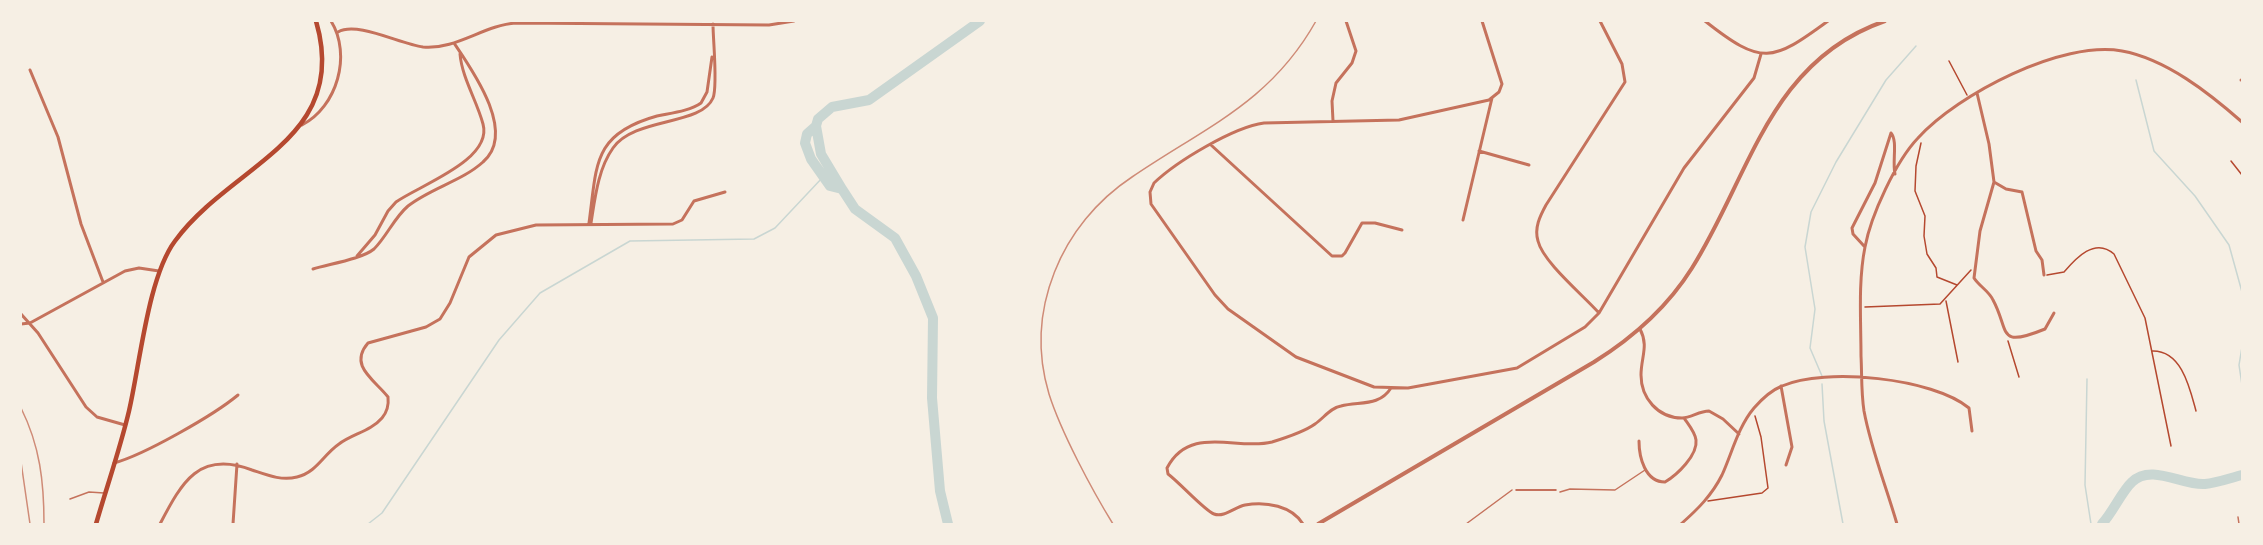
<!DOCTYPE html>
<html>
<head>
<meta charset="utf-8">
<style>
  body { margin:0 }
  #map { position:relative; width:2263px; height:545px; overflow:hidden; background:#f6efe4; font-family:Arial,sans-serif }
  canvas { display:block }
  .frame { position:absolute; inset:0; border:22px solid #f6efe4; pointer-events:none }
</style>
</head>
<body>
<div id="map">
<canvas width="2263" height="545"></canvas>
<div class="frame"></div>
</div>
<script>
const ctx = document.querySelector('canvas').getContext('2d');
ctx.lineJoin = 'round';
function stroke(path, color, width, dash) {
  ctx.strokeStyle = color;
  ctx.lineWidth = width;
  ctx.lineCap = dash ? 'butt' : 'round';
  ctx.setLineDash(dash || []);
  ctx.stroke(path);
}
stroke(new Path2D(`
  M 2136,80 L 2154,151 L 2195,196 L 2229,245 L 2242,292
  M 2242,347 L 2239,365 L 2242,385
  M 1822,376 L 1810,348 L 1815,309 L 1805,247 L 1811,212 L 1836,162 L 1886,80 L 1916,46
  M 2087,379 L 2085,485 L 2091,524
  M 1822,384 L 1824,421 L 1843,524
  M 368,524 L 382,513 L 499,340 L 540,293 L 630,241 L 754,239 L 775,228 L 823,177`), '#c9d6d2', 1.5);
stroke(new Path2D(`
  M 816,126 L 821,154 L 842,189
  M 948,524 L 940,491 L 932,398 L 933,318 L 916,276 L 895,238 L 855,209 L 842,189 L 830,186 L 811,159 L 805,143 L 807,134 L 816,126 L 818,119 L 832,107 L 869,100 L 980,21
  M 2102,524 C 2113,512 2122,491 2132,482 C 2151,463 2183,486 2205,484 C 2217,483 2230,478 2242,475`), '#c9d6d2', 10);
stroke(new Path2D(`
  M 1949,61 L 1967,95
  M 1921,143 L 1916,166 L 1915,191 L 1925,216 L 1924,236 L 1927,254 L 1936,268 L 1937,277 L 1957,285
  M 2231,161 L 2242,175
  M 2047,275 L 2064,272 C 2076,258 2095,237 2114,254 L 2145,318 L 2171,446
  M 1946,301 L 1958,362
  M 1865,307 L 1940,304 L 1971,270
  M 2008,341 L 2019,377
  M 2152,351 C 2182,350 2190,389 2196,411
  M 1516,490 L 1556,490
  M 1708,501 L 1762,493 L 1768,488 L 1761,437 L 1755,416`), '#b5482f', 1.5);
stroke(new Path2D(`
  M 1560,492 L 1570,489 L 1615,490 L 1645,470
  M 70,499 L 89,492 L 104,493
  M 2238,517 L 2239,524
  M 1466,524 L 1512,490`), '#c5725c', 1.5);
stroke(new Path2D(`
  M 1482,21 L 1502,84 L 1499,92 L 1489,100 L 1399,120 L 1264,123 C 1234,127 1177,161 1154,183 L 1150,192 L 1151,204 L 1215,295 L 1228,309 L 1296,357 L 1374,387 L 1408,388 L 1517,368 L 1585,327 L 1599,313 L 1684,168 L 1754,78 L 1761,54
  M 1705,21 C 1762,66 1772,62 1828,21
  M 338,32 C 357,21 400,44 423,47 C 456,50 484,25 516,23 L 769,25 L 794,21
  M 30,70 L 58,137 L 81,224 L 103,282
  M 2241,80 L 2242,80
  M 1977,93 L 1989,144 L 1994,182 L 1980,231 L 1974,278 C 1979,286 1989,291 1993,300 C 2010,331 1996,349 2045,329 L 2054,313
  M 1333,121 L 1332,101 L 1336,83 L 1352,63 L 1356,51 L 1346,21
  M 302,125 C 337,107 352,55 331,21
  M 1891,133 C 1898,141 1892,162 1895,174
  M 1211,145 L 1332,256 L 1342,256 L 1345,253 L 1362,223 L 1375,223 L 1402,230
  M 1479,151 L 1529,165
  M 1994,182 L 2006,189 L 2022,192 L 2036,251 L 2042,260 L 2044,275
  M 1463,220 L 1492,98
  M 589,223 C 597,165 592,134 657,116 C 671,113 690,111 701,103 L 707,92 L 712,57
  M 591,223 C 595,198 598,169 613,148 C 635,117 701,126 713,98 C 718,86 713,41 713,24
  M 1864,246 L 1853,234 L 1852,228 L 1875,183 L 1891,133
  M 357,256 L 375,235 L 388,211 L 396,202 C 420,185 493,160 483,124 C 477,101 462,78 460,54
  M 313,269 C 329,264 362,259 374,249 C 387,236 394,218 408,206 C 431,188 462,181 483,162 C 517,133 473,71 454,43
  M 1599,313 C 1583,295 1543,262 1538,241 C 1534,228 1540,216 1546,205 L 1625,82 L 1622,64 L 1600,21
  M 21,314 L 38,333 L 86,407 L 97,417 L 125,425
  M 21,324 L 30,323 L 125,271 L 139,268 L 159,271
  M 1640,329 C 1649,346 1641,357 1641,375 C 1641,398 1658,418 1682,418 C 1691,418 1699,411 1709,411 L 1723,419 L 1739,434
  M 1781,386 L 1792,447 L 1786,465
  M 1639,441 C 1639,457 1645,482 1665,482 C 1677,475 1698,455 1696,440 C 1695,432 1688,424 1684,418
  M 114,463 C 144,455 214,415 238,395
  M 160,524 C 182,482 199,450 252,470 C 267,475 281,481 297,477 C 317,472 323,455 339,444 C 352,434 371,431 382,418 C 387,412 389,406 388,397 C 375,380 348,366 368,343 L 426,327 L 440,319 L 450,303 L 469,257 L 496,235 L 536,225 L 673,224 L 682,220 L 694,201 L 725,192
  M 233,524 L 237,464
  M 1303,524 C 1292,506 1266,501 1245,505 C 1235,507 1224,518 1214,514 C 1205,511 1179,482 1168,474 L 1167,468 C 1190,424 1237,451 1272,442 C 1285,438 1304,432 1315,424 C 1324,418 1330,408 1341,406 C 1359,401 1379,407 1391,388
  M 1681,524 C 1698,509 1712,495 1722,475 C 1732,453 1738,427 1754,408 C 1761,400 1772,390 1782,386 C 1825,367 1933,378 1969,408 L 1972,431
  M 1897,524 C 1886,486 1871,449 1864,411 C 1861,392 1862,374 1861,356 C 1861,320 1858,282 1865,247 C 1871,215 1896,161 1918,138 C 1958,94 2062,40 2122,51 C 2166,59 2209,93 2242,122`), '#c5725c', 3);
stroke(new Path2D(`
  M 1318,524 L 1594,362 C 1634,337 1667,308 1692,268 C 1750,176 1769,61 1885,21`), '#c5725c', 4);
stroke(new Path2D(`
  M 96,524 C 107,486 120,449 129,411 C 140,364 148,277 175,241 C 231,164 351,140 316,21`), '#b5482f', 4.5);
stroke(new Path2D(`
  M 21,408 C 40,446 44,482 44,524
  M 21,462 L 30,524
  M 1113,524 C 1092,490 1061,432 1049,394 C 1024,311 1061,224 1132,177 C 1205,127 1270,103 1316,21`), '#cf8b77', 1.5);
</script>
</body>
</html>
